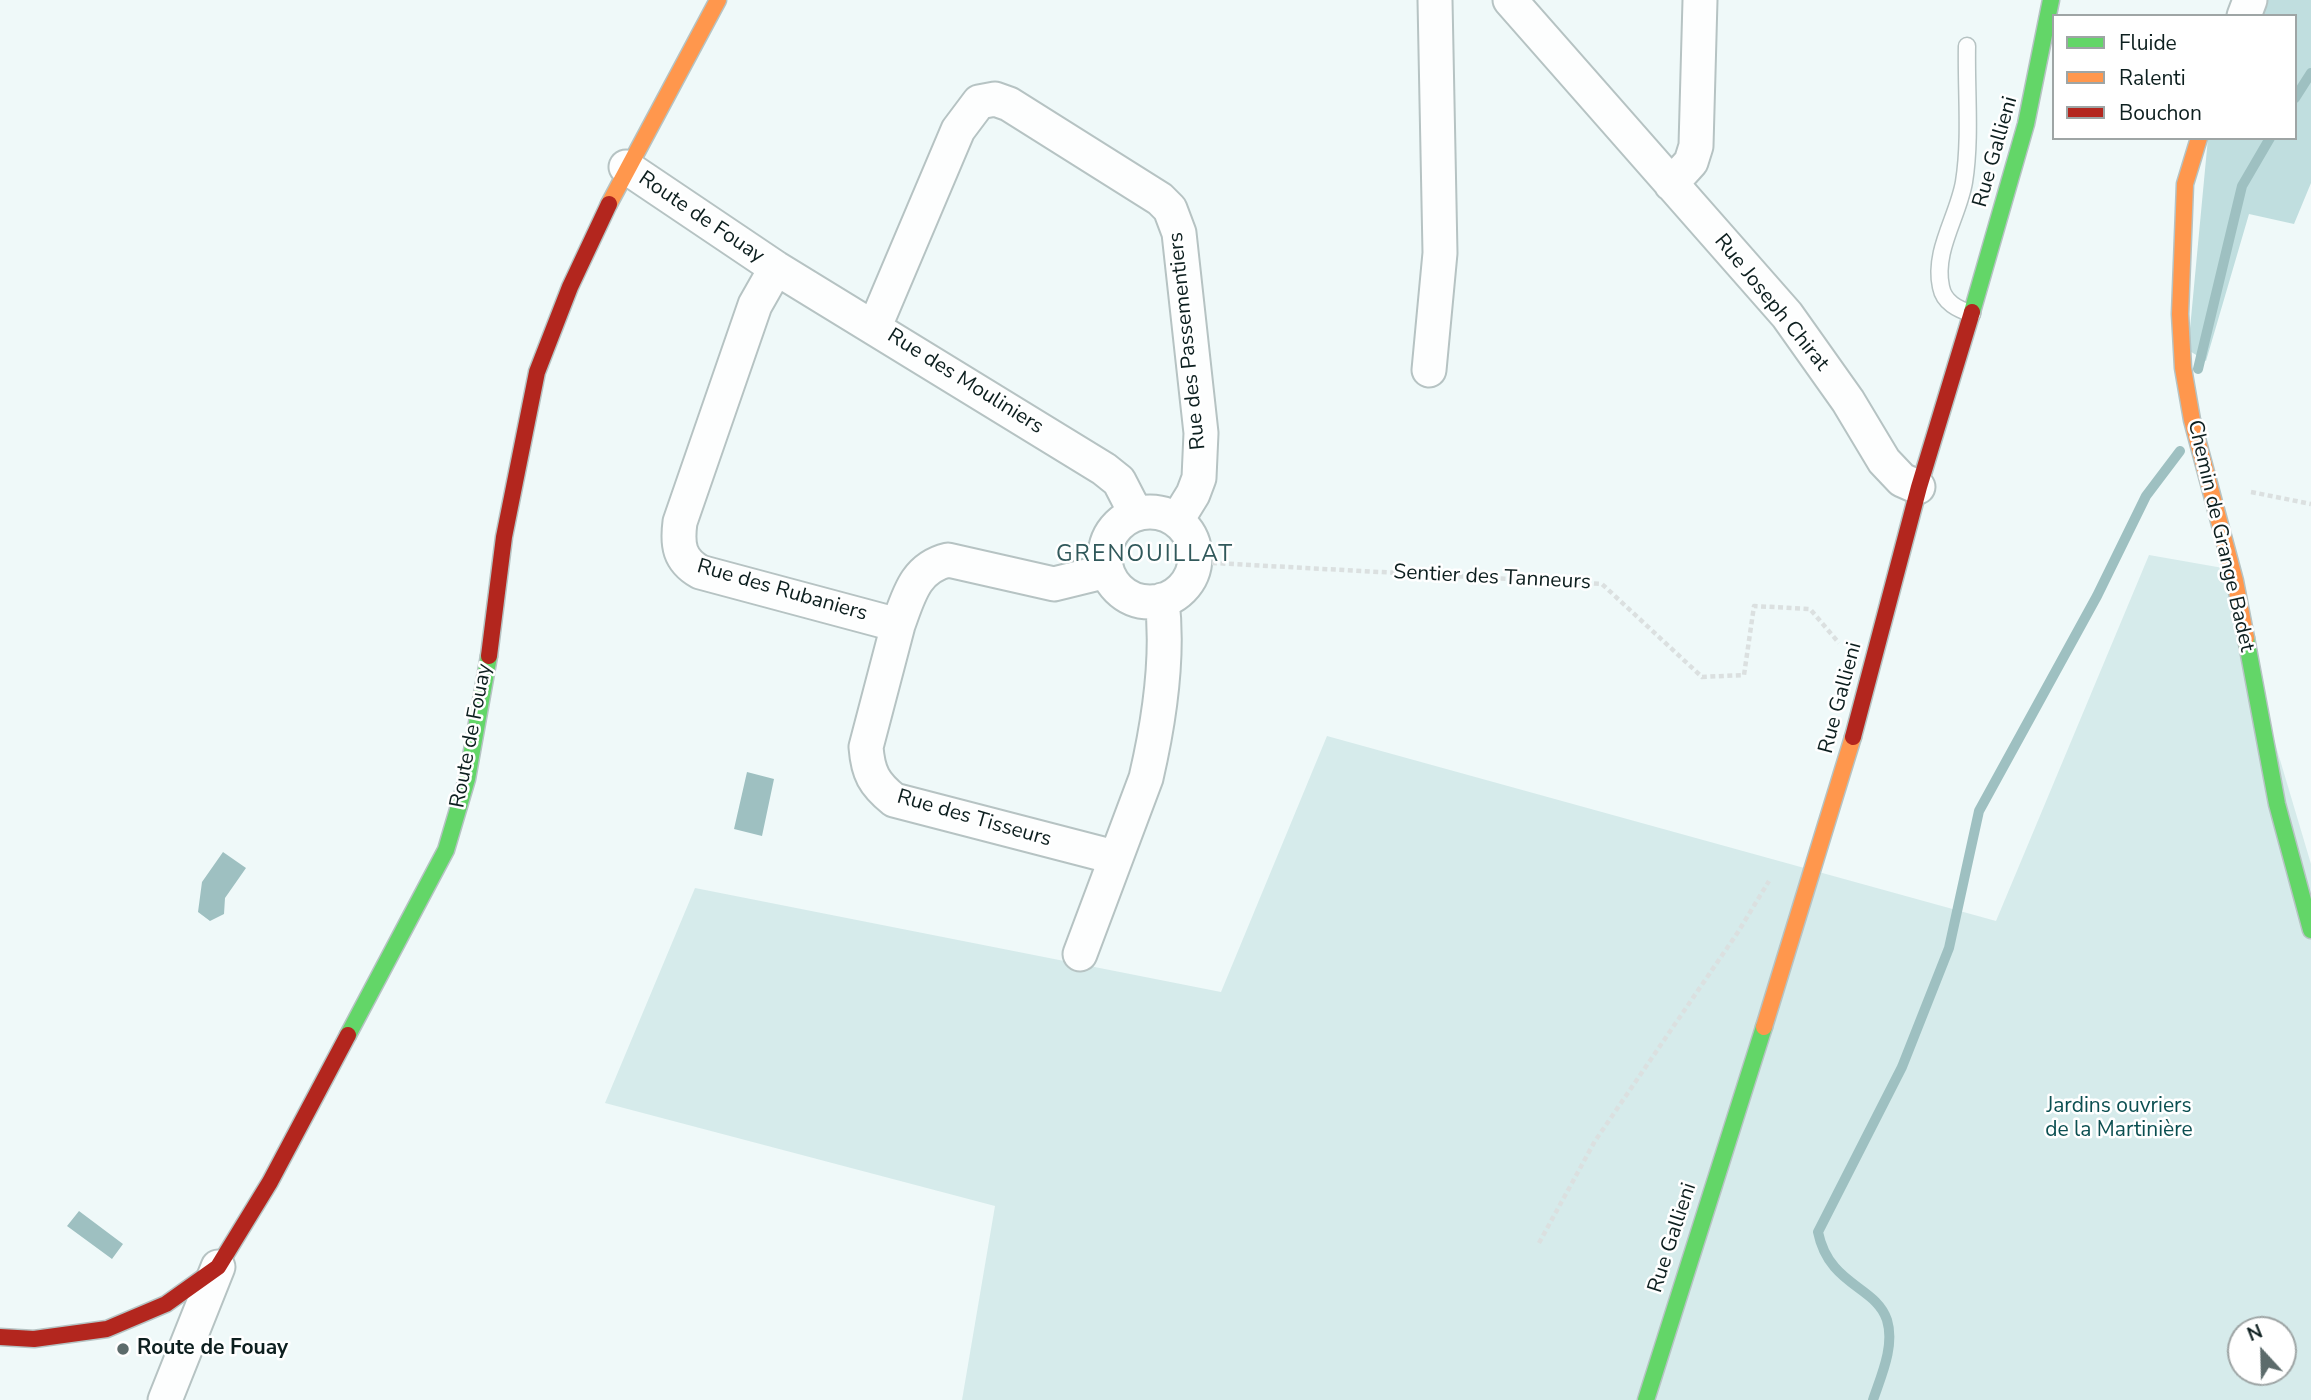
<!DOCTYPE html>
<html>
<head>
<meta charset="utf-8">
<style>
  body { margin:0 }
  #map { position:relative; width:2311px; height:1400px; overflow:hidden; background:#eff9f9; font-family:"Nunito Sans",sans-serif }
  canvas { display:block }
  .legend { position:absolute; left:2052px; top:14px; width:245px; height:126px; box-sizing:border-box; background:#fff; border:2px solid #9ea5a5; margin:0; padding:9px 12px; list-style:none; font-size:21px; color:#0d1f1f }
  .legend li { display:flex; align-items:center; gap:14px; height:35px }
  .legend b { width:35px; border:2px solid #9ea5a5 }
  .north { position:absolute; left:2227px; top:1316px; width:70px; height:70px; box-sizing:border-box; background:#fff; border:2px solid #9ea5a5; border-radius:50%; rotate:338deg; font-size:19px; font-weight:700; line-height:28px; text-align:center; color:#0d1f1f }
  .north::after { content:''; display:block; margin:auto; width:24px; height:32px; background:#5c6b6b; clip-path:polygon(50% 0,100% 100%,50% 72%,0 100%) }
</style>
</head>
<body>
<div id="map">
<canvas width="2311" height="1400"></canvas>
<ul class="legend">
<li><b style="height:9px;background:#63d668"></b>Fluide</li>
<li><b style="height:9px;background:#ff974d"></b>Ralenti</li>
<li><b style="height:9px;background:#b3261e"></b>Bouchon</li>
</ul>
<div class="north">N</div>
</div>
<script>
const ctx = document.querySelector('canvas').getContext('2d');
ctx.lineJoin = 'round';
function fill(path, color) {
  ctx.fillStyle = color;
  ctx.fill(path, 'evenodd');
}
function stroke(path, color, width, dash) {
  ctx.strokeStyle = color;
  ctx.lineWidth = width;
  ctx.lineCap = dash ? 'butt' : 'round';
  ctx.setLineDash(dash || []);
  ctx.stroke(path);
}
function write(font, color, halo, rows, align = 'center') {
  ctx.font = font + ' "Nunito Sans",sans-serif';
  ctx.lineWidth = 5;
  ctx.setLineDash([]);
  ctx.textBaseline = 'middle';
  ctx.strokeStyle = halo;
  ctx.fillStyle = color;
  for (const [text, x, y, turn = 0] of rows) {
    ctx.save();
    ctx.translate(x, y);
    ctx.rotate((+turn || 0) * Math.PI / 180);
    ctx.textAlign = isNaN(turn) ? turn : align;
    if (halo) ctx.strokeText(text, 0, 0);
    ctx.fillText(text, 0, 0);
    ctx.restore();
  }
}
fill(new Path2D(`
  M 2149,555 L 2223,568 L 2311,864 L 2311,1400 L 962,1400 L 995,1206 L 605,1103 L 695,888 L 1221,992 L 1327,736 L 1996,921 ZM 2241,1330 L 2283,1330 L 2283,1372 L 2241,1372 Z`), '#d6ebeb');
fill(new Path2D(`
  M 2263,0 L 2311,0 L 2311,183 L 2294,224 L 2249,214 L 2206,361 L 2188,350 L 2208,138 L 2295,138 L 2295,16 L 2254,16 Z`), '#c0dedf');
fill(new Path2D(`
  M 747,772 L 774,779 L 762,836 L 734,829 Z
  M 223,852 L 246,868 L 225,898 L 224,914 L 210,921 L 198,912 L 202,882 Z
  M 79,1211 L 123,1244 L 112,1259 L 67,1226 Z`), '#9ec0c1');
stroke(new Path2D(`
  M 2295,98 L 2311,73
  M 2198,369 L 2242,186 L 2270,138
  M 1873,1400 C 1881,1376 1895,1346 1887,1320 C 1876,1286 1829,1286 1818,1232 L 1902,1067 L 1949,948 L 1979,811 L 2097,596 L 2146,496 L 2180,451`), '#9ec0c1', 10);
const lane = new Path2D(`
  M 1967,46 C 1966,90 1971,139 1964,182 C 1958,217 1933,251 1941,287 C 1944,303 1958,309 1972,314`);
const street = new Path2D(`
  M 1510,0 L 1787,315 L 1848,401 L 1884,461 L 1902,480 L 1918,487
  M 2244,16 L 2250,0
  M 626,167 L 776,268 L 1104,469 L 1119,481 L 1136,514
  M 1671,184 L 1691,162 L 1696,146 L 1700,0
  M 776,268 L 755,305 L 680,522 C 677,545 679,560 700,572 L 898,625 C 909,595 915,568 948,560 L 1054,584 L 1107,571
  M 875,326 L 958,130 L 979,102 L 995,99 L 1009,104 L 1160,199 L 1170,209 L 1179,233 L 1201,433 L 1199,478 L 1193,494 L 1177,520
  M 1429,370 L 1440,253 L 1435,0
  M1105 557a45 45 0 1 1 90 0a45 45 0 1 1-90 0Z
  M 898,625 L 866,747 C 868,773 874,784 894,800 L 1114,857
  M 1080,954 L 1146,778 C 1159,722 1169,658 1162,600
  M 165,1400 L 218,1267`);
const fast = new Path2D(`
  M 1972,312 L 2026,124 L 2051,0
  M 2246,638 L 2277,804 L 2311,930
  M 348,1035 L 446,850 L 467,779 L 489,656
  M 1646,1400 L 1764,1027`);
const slow = new Path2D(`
  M 2199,138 L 2185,184 L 2180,314 L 2183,368 L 2192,420 L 2235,581 L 2246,638
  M 609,204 L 718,0
  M 1764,1027 L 1853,737`);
const jam = new Path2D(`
  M 489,656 L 504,537 L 537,372 L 570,287 L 609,204
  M 1853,737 L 1919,487 L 1972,312
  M 0,1337 L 34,1339 L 107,1329 L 166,1304 L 218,1267 L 270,1182 L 348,1035`);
stroke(lane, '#b6c3c3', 19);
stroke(street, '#b6c3c3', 37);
stroke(fast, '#b6c3c3', 19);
stroke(slow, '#b6c3c3', 19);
stroke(jam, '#b6c3c3', 19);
stroke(new Path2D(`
  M 2251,492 L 2311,504
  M 1195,562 L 1602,584 L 1702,677 L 1744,675 L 1754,606 L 1810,609 L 1839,643
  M 1539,1243 L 1595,1141 L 1738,932 L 1769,881`), '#dbe0e0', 4.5, [5, 3.5]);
stroke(lane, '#fdfefe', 16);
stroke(street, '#fdfefe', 33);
stroke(fast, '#63d668', 16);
stroke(slow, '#ff974d', 16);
stroke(jam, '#b3261e', 16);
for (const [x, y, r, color] of [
  [123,1349,7,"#5c6b6b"]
]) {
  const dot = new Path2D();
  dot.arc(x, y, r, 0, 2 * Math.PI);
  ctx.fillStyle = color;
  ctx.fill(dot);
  stroke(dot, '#fff', 2.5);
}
write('21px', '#0d1f1f', '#fff', [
  ["Rue Gallieni",1996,152,-74],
  ["Route de Fouay",701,218,34],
  ["Rue Joseph Chirat",1771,303,51],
  ["Rue des Passementiers",1188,341,-96],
  ["Rue des Mouliniers",965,382,32],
  ["Chemin de Grange Badet",2220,536,77],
  ["Sentier des Tanneurs",1492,578,3],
  ["Rue des Rubaniers",782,591,16],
  ["Rue Gallieni",1841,698,-75],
  ["Route de Fouay",472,736,-79],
  ["Rue des Tisseurs",974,819,16],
  ["Rue Gallieni",1673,1238,-72]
]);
write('21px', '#0b4f51', '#fff', [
  ["Jardins ouvriers",2119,1107],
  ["de la Martinière",2119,1131]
]);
write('bold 21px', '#0d1f1f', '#fff', [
  ["Route de Fouay",137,1349]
], 'left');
ctx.letterSpacing = '2px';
write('23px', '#31595b', '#fff', [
  ["GRENOUILLAT",1145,555]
]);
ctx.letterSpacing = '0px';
</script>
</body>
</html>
